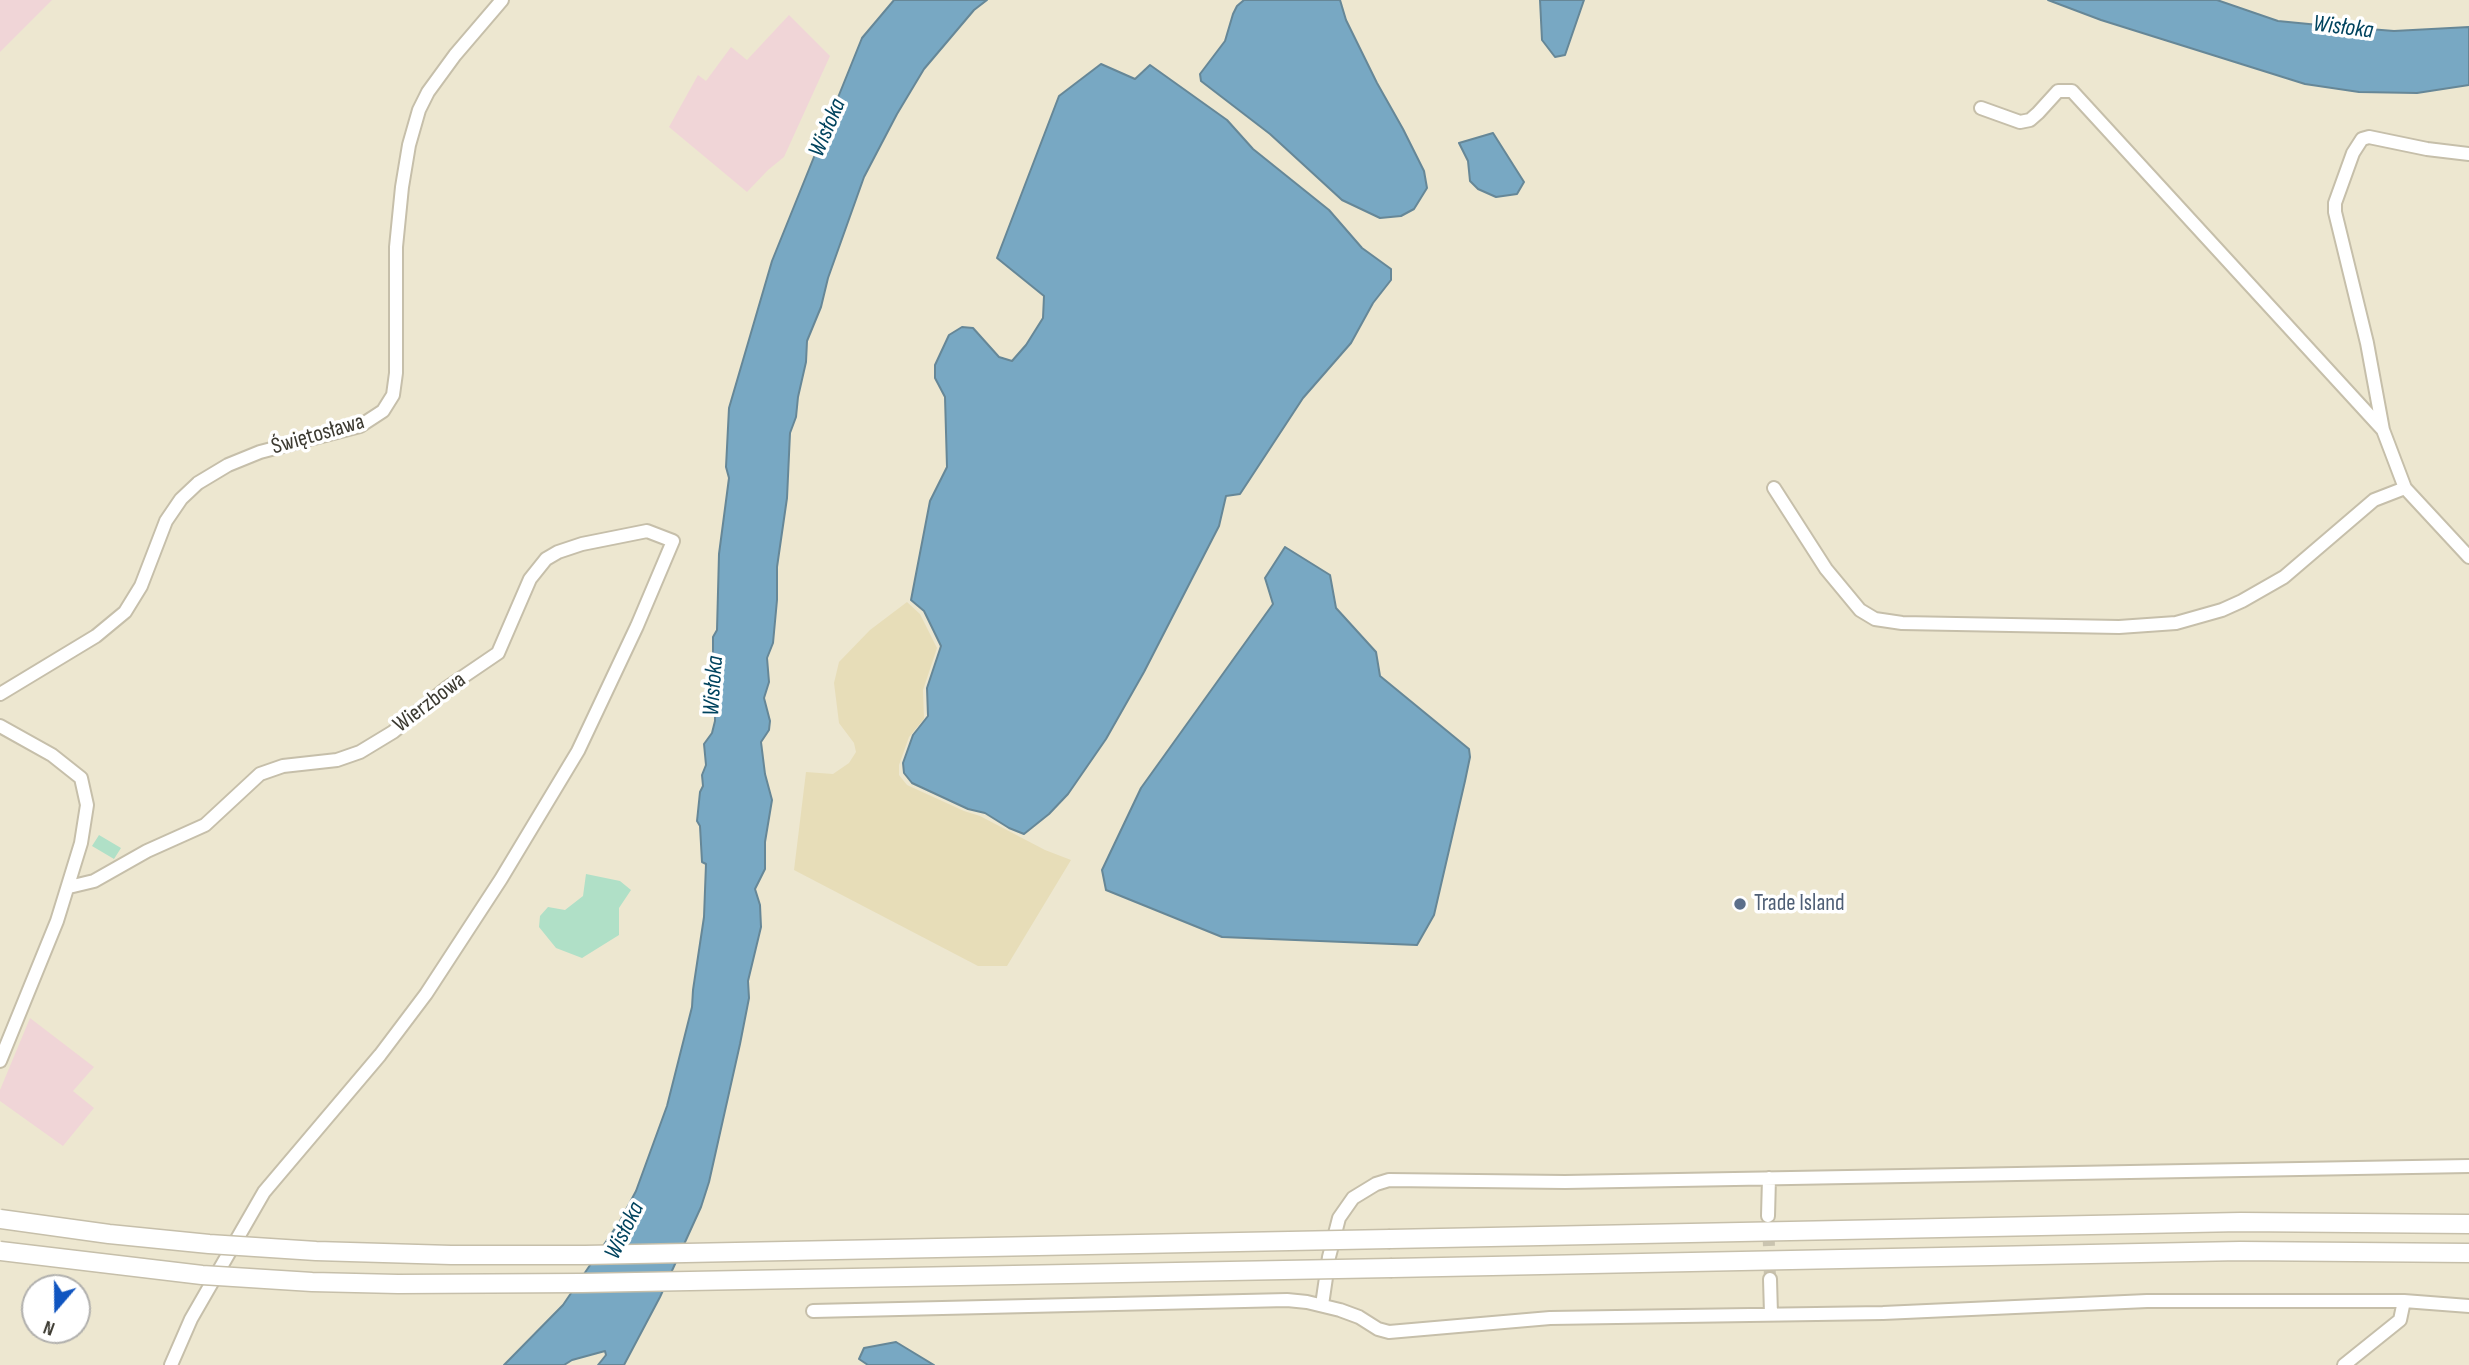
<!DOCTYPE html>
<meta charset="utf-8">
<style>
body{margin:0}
#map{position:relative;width:2469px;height:1365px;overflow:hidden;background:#ede7d0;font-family:"Sofia Sans Condensed",sans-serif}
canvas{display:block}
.north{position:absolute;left:21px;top:1274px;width:70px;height:70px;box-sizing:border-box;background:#fff;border:2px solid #b1b0ad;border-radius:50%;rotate:200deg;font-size:19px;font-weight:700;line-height:28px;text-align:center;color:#3c3a31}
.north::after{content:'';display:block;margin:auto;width:24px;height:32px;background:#1055c0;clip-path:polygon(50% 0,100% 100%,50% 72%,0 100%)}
</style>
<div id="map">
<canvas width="2469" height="1365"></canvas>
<div class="north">N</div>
</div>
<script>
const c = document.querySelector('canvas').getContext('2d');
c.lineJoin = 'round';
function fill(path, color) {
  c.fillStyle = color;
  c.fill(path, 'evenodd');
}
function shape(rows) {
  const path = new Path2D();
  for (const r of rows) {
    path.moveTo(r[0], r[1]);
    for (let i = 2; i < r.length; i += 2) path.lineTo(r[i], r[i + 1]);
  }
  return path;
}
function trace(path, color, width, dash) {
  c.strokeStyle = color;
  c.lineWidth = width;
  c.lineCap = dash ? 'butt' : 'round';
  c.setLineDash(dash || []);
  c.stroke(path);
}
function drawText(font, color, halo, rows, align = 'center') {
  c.font = font + ' "Sofia Sans Condensed",sans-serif';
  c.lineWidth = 7;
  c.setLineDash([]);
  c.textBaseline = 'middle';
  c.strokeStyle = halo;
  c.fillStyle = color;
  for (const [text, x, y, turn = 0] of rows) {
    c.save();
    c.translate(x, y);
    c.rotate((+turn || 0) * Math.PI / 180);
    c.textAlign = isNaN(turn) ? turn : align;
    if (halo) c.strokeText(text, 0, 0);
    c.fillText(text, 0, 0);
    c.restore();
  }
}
fill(shape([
 [0,0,52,0,0,52],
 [789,15,830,56,784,157,768,170,747,192,669,127,698,75,706,81,731,47,747,60],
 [30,1018,94,1067,73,1091,94,1108,63,1146,0,1101,0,1090]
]), '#f0d5d7');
fill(shape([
 [99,835,121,848,114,859,92,846],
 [586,874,620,881,631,890,619,908,619,935,582,958,556,948,539,927,540,916,548,907,565,910,583,896]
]), '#b0e0c7');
fill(shape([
 [907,602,920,614,937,648,923,690,924,719,909,737,899,765,899,775,907,785,964,811,980,816,1045,850,1071,860,1007,966,978,966,794,870,806,772,833,774,849,763,856,752,854,743,839,723,834,683,839,662,870,630]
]), '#e7ddb8');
const water = shape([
 [894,0,987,0,974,10,924,69,897,114,864,177,828,278,821,307,807,341,806,362,798,397,796,417,790,433,787,498,777,567,777,600,773,643,767,658,769,682,764,698,770,721,769,730,761,742,765,774,772,800,765,842,765,869,755,889,760,905,761,927,748,981,749,998,740,1044,709,1182,701,1207,660,1297,624,1365,598,1365,606,1355,605,1351,572,1360,564,1365,504,1365,563,1305,620,1221,636,1191,667,1106,692,1007,693,990,704,917,706,864,702,862,700,826,697,821,700,792,703,786,702,775,706,765,704,744,712,733,715,721,715,689,710,666,713,659,713,637,717,630,719,554,729,478,726,467,729,408,772,261,862,38,894,0],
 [1244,0,1340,0,1346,20,1377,83,1403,129,1424,171,1427,188,1414,209,1401,216,1380,218,1342,200,1270,134,1201,81,1200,74,1225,41,1233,14,1237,6,1244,0],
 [1540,0,1584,0,1565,55,1555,57,1542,40,1540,0],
 [2048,0,2217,0,2278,21,2319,25,2394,31,2469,27,2469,85,2417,93,2359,92,2305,84,2101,20,2048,0],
 [1101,64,1135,79,1150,65,1227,120,1253,149,1329,210,1362,248,1391,269,1391,280,1373,303,1351,343,1303,398,1240,494,1226,496,1219,526,1144,672,1106,739,1068,794,1049,814,1024,834,1009,828,985,813,968,809,912,783,904,773,903,763,913,735,928,716,927,688,941,646,924,611,911,600,930,501,947,467,945,397,935,378,935,365,949,335,962,327,973,328,999,357,1012,361,1026,345,1043,318,1044,296,997,258,1059,96,1101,64],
 [1493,133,1524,182,1517,194,1496,197,1478,189,1470,181,1468,161,1459,143,1493,133],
 [1285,547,1330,575,1336,608,1376,652,1380,676,1469,749,1470,757,1465,781,1434,915,1417,945,1222,937,1106,890,1102,870,1141,788,1273,604,1265,578,1285,547],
 [896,1342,934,1365,868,1365,859,1359,864,1348,896,1342]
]);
fill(water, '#78a8c3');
trace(water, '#668797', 2);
trace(shape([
 [1768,1216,1770,1279]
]), '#cac4b0', 12, [12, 6]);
const minor = shape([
 [1981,108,2020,122,2030,120,2038,113,2058,91,2072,91,2383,430],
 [2469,154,2427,149,2369,137,2362,139,2353,153,2335,203,2335,212,2367,343,2383,430,2405,488,2469,557],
 [1774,488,1826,569,1860,610,1875,619,1902,623,2119,627,2176,623,2222,610,2242,601,2284,577,2374,500,2405,488],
 [0,694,96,636,125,612,141,586,166,521,181,499,198,483,228,465,260,452,360,426,383,411,393,395,396,373,396,247,402,187,409,145,419,110,428,92,455,55,502,0],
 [0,726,52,755,81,778,87,805,81,843,57,921,0,1061],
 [69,887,94,881,147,851,205,825,260,774,283,766,337,760,360,752,393,732,448,687,498,653,530,579,546,559,558,552,582,544,647,531,673,541,637,626,578,751,501,879,426,994,380,1055,264,1192,191,1319,171,1365],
 [1768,1216,1769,1178],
 [1770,1279,1771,1314],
 [1322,1305,1329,1257,1339,1218,1353,1198,1376,1184,1389,1180,1565,1182,2469,1166],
 [813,1311,1287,1300,1307,1302,1340,1310,1359,1317,1378,1329,1389,1332,1550,1318,1883,1313,2147,1301,2404,1301,2469,1306],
 [2344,1365,2400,1320,2404,1301]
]);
const highway = shape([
 [1390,1239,2241,1222,2469,1224],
 [1392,1268,2240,1251,2469,1253]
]);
trace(minor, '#c6bfaa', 16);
trace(highway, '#c6bfaa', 21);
trace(minor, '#fff', 12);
trace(highway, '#fff', 18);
const highwayBridge = shape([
 [0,1219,109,1234,209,1244,316,1251,451,1255,585,1255,1390,1239],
 [0,1251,202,1275,312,1282,398,1284,582,1283,1392,1268]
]);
trace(highwayBridge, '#c6bfaa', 21, []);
trace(highwayBridge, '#fff', 18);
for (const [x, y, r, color] of [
 [1740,904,7,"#5c6f8a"]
]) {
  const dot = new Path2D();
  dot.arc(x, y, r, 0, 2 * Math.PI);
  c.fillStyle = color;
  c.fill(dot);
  trace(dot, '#fff', 2.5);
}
drawText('23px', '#3c3a31', '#fff', [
 ["Świętosława",318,435,-16],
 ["Wierzbowa",430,703,-37]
]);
drawText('23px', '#4e5e75', '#fff', [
 ["Trade Island",1754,904]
], 'left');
drawText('italic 24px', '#00435e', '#fff', [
 ["Wisłoka",2343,28,7],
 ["Wisłoka",828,128,-67],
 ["Wisłoka",714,686,-86],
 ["Wisłoka",625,1231,-64]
]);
</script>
